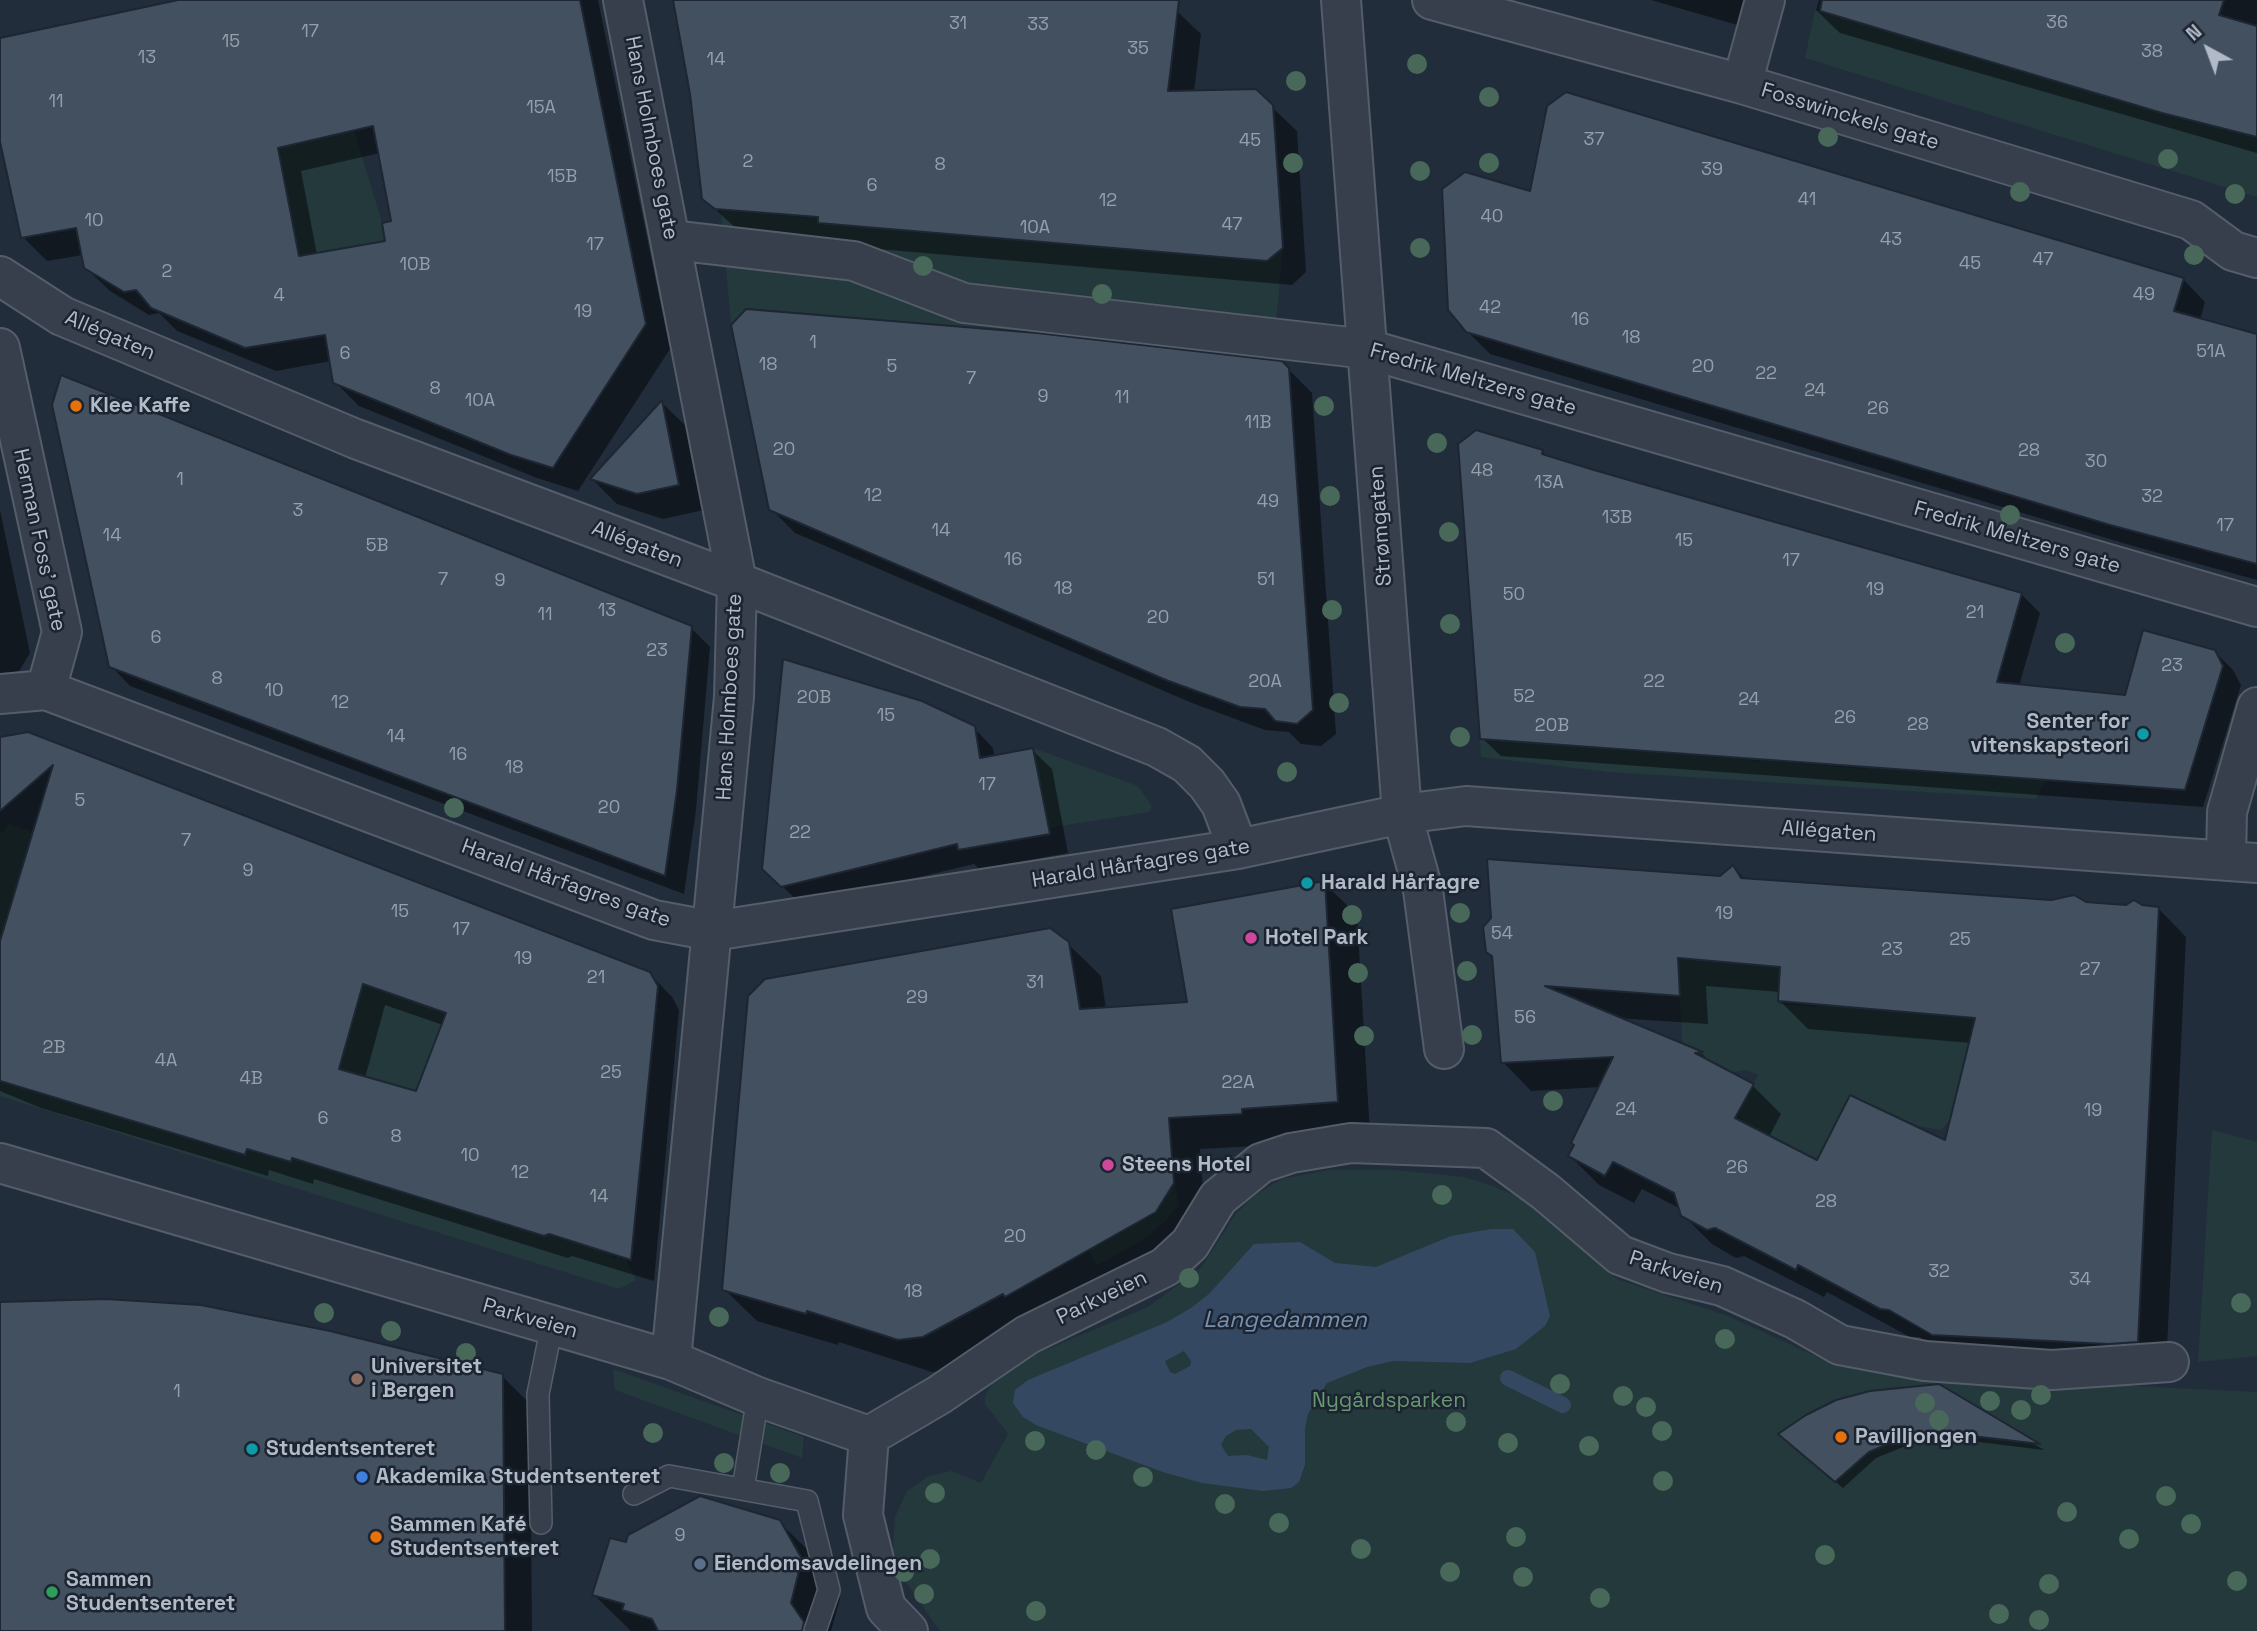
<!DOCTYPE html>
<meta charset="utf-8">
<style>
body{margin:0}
#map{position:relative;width:2257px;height:1631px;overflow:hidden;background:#222d3b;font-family:"Space Grotesk",sans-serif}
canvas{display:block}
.north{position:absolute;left:2173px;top:14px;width:70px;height:70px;-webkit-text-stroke:5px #1b2430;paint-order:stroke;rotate:319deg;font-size:19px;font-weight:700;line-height:28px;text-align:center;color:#b1bac7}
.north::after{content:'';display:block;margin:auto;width:24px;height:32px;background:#b1bac7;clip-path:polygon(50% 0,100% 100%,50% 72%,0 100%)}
</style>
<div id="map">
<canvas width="2257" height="1631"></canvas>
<div class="north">N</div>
</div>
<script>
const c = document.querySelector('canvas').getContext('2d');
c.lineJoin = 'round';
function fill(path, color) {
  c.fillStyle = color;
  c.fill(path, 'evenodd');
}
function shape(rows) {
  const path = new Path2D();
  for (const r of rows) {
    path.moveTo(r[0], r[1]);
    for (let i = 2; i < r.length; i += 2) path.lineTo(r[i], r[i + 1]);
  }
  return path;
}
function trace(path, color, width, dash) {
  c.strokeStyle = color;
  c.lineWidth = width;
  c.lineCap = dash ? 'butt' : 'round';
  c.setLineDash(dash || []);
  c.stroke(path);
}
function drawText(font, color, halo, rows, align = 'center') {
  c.font = font + ' "Space Grotesk",sans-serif';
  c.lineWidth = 5;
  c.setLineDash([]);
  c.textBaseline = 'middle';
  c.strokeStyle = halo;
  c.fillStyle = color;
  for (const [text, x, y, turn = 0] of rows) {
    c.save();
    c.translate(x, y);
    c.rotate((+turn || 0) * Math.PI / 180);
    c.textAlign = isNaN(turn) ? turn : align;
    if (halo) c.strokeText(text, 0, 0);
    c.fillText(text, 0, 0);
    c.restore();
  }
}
fill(shape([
 [1815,10,2257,137,2257,197,1805,58],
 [354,130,382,223,387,258,294,257,282,167,270,141],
 [721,210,1267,261,1283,248,1273,354,747,308,731,325],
 [1480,739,1867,769,1874,766,2046,780,2036,799,1609,772,1481,757],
 [1033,748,1138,786,1152,806,1149,812,1048,828],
 [8,823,57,840,0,969,0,832,4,831],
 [1675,943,1780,961,1778,1004,1816,1007,1817,994,1989,976,1950,1120,1941,1130,1912,1125,1850,1095,1815,1164,1795,1148,1744,1122,1738,1114,1758,1075,1746,1070,1731,1072,1684,1061],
 [360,983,455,990,443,1020,426,1094,334,1068],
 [0,1071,17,1087,54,1098,58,1089,245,1154,248,1147,290,1162,292,1156,525,1231,542,1232,610,1253,613,1259,623,1253,636,1280,619,1289,0,1096],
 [2212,1130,2257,1142,2257,1356,2198,1362],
 [1329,1170,1394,1170,1464,1177,1490,1185,1522,1198,1545,1214,1617,1279,1728,1316,1829,1362,1910,1375,2257,1392,2257,1631,940,1631,903,1578,893,1549,895,1517,907,1491,929,1476,951,1471,981,1483,1008,1434,985,1404,985,1395,993,1383,1026,1358,1148,1307,1201,1268,1235,1215,1255,1195,1282,1179],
 [1174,1183,1179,1204,1166,1221,1144,1239,1096,1266,1089,1249,1156,1213],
 [613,1369,804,1437,802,1458,615,1390]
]), '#24393c');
fill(shape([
 [1491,1229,1513,1229,1535,1252,1550,1316,1545,1326,1516,1349,1470,1363,1393,1361,1367,1367,1327,1383,1308,1414,1305,1429,1305,1465,1299,1482,1291,1488,1263,1491,1202,1483,1163,1472,1038,1426,1023,1417,1013,1403,1015,1390,1028,1380,1167,1322,1191,1308,1209,1294,1254,1244,1300,1242,1335,1263,1376,1267,1451,1236],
 [1184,1351,1191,1361,1190,1366,1175,1374,1170,1372,1165,1361],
 [1251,1429,1269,1447,1267,1460,1247,1455,1228,1456,1221,1445,1226,1436,1236,1430]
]), '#354862');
fill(shape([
 [195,0,598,0,670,349,578,491,537,478,359,406,335,382,331,361,276,371,177,331,159,313,149,315,110,291,85,267,83,255,47,261,23,237,0,134,0,40],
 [380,153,393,222,387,243,317,255,301,171],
 [674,0,1165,0,1201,34,1194,92,1255,91,1297,131,1306,272,1292,285,844,246,837,239,741,233,703,198,692,94],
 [1651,0,1767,0,1758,31],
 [1819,0,2257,0,2257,153,1840,33,1816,10],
 [1532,194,2183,279,2205,302,2200,320,2257,336,2257,580,2133,546,1490,354,1467,331],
 [1288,369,1312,393,1336,734,1321,746,1301,744,1289,732,1265,730,1192,703,795,533,771,509],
 [662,403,687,427,704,510,663,519,617,504,592,479],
 [1542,451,1549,458,1594,472,2022,595,2040,613,2019,686,2126,696,2214,651,2233,670,2241,685,2203,807,1501,756,1482,738],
 [0,510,30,653,19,671,0,675],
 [691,628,710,647,696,810,684,894,130,686,111,666],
 [974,728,993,748,995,757,1032,750,1052,769,1068,853,979,869,974,864,802,905,764,869],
 [0,740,649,973,672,997,679,1010,654,1281,572,1256,568,1258,314,1179,313,1184,269,1170,268,1176,41,1108,0,1091],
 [385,1005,443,1025,417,1093,365,1078],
 [1733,867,1746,880,2158,908,2186,937,2166,1370,1962,1363,1919,1337,1910,1337,1827,1292,1824,1297,1744,1256,1736,1258,1712,1244,1683,1215,1681,1209,1642,1189,1634,1203,1599,1185,1570,1156,1600,1087,1531,1091,1503,1062,1494,957,1721,878],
 [1706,986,1780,992,1780,1001,1808,1029,1971,1043,1946,1143,1818,1162,1769,1137,1781,1114,1753,1086,1713,1064,1702,1054,1616,1018,1708,1024],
 [1324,883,1357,915,1370,1134,1274,1145,1200,1149,1205,1216,1188,1244,956,1369,932,1372,839,1342,838,1345,757,1321,724,1289,1068,944,1101,976,1106,1009,1189,1003],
 [0,1307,502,1376,530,1404,532,1631,0,1631],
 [1935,1385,2044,1450,1946,1438,1918,1441,1876,1458,1843,1488,1787,1441],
 [779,1522,818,1560,840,1599,831,1631,631,1631,594,1595,627,1545]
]), '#0007');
trace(shape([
 [1508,1378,1563,1405]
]), '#354862', 16);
const building = shape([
 [178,0,580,0,646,324,553,468,511,455,333,383,325,335,245,348,151,308,136,290,124,292,84,268,76,228,21,238,0,142,0,38,178,0],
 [373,126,391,221,382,223,385,241,299,256,278,148,373,126],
 [673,0,1179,0,1168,91,1256,89,1273,105,1283,248,1267,261,818,223,818,217,715,209,702,199,690,94,673,0],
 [1822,0,2224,0,2219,15,2257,26,2257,137,2162,113,1820,11,1822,0],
 [1566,92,2184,278,2174,311,2257,334,2257,564,2110,525,1466,332,1448,310,1442,189,1465,172,1530,191,1547,106,1566,92],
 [746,309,1037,333,1282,361,1289,368,1313,710,1297,724,1275,721,1265,709,1240,707,1166,680,769,510,731,325,746,309],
 [61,375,692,626,677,790,665,876,109,667,52,405,61,375],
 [662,400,679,485,637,494,590,479,662,400],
 [1476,430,1543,450,1542,454,1594,470,2022,593,1997,682,2125,695,2143,630,2215,650,2223,666,2185,790,1480,739,1458,444,1476,430],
 [783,659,922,701,975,726,980,758,1033,748,1050,834,958,850,957,844,781,887,762,869,783,659],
 [28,732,650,972,658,986,631,1260,549,1234,544,1236,292,1158,291,1162,247,1149,245,1155,0,1081,0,941,53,765,0,811,0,737,28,732],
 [363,984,446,1013,416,1091,339,1069,363,984],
 [1487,859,1720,876,1733,865,1741,878,2051,900,2074,895,2086,902,2126,905,2134,900,2142,905,2159,907,2138,1342,2108,1344,1932,1335,1889,1310,1880,1309,1798,1265,1796,1270,1715,1228,1707,1230,1681,1216,1674,1193,1613,1162,1605,1176,1568,1156,1574,1145,1571,1143,1613,1057,1501,1063,1492,956,1486,952,1483,927,1491,918,1487,859],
 [1678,958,1780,967,1778,1001,1975,1018,1945,1140,1850,1095,1817,1160,1735,1118,1754,1084,1695,1053,1703,1052,1545,986,1680,996,1678,958],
 [1325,881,1338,1102,1242,1109,1242,1114,1169,1118,1174,1183,1156,1212,1005,1297,1003,1294,923,1337,898,1340,807,1311,806,1314,722,1290,748,996,765,979,1050,928,1069,942,1080,1009,1187,1002,1171,909,1325,881],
 [106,1299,201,1305,330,1331,503,1374,505,1631,0,1631,0,1302,106,1299],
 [1939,1384,2040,1444,1938,1432,1910,1435,1869,1452,1835,1482,1778,1434,1806,1415,1836,1400,1870,1391,1939,1384],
 [700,1496,780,1520,802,1559,791,1603,804,1622,802,1631,658,1631,652,1619,622,1610,624,1604,592,1595,610,1538,626,1542,628,1535,700,1496]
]);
fill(building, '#435060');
trace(building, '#1d2632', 2);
const lane = shape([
 [743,1489,758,1397],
 [634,1494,669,1476,807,1501,829,1590,815,1631],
 [541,1523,538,1394,552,1325]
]);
const street = shape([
 [623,0,737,582,734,697,671,1360],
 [1341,0,1402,814,1423,890,1444,1049],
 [1432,0,1742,84,2191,220,2233,251,2257,258],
 [1742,84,1765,0],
 [672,240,854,261,964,303,1367,349,2257,607],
 [0,276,62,316,356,439,737,582,1157,747,1187,764,1207,784,1221,804,1238,849],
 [0,348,62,632,46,690],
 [0,694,46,690,654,920,713,931,1238,849,1402,814,1466,806,2257,863],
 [2226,860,2227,812,2257,707],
 [0,1163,671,1360,758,1397,869,1436,939,1395,1027,1335,1165,1267,1190,1244,1218,1198,1261,1163,1291,1153,1351,1143,1486,1148,1546,1192,1620,1255,1668,1273,1722,1286,1795,1319,1840,1345,1925,1361,2052,1370,2169,1362],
 [869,1436,863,1515,886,1608,908,1631]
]);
trace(lane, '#545d69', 24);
trace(street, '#545d69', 42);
trace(lane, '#363f4b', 21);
trace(street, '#363f4b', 38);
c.fillStyle = '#486859';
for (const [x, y] of [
 [1417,64],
 [1296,81],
 [1489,97],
 [1828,137],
 [2168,159],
 [1293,163],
 [1489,163],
 [1420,171],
 [2020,192],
 [2235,194],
 [1420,248],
 [2194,255],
 [923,266],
 [1102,294],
 [1324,406],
 [1437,443],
 [1330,496],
 [2010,515],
 [1449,532],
 [1332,610],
 [1450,624],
 [2065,643],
 [1339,703],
 [1460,737],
 [1287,772],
 [454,808],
 [1460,913],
 [1352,915],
 [1467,971],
 [1358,973],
 [1472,1035],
 [1364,1036],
 [1553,1101],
 [1442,1195],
 [1189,1278],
 [2241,1303],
 [324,1313],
 [719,1317],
 [391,1331],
 [1725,1339],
 [466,1353],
 [1560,1384],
 [2041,1395],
 [1623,1396],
 [1990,1401],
 [1925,1403],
 [1646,1407],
 [2021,1410],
 [1939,1420],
 [1456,1422],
 [1662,1431],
 [653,1433],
 [1035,1441],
 [1508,1443],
 [1589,1446],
 [1096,1450],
 [724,1463],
 [780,1473],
 [1143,1477],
 [1663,1481],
 [935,1493],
 [2166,1496],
 [1225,1504],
 [2067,1512],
 [1279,1523],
 [2191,1524],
 [1516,1537],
 [2129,1539],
 [1361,1549],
 [1825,1555],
 [930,1559],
 [904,1572],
 [1450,1572],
 [1523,1577],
 [2237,1581],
 [2049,1584],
 [924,1594],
 [1600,1598],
 [1036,1611],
 [1999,1614],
 [2039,1620]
]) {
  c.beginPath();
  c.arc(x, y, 10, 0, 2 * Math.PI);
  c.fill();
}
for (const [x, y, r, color] of [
 [76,406,7,"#e8710a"],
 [2143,734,7,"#0f9aa8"],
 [1307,883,7,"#0f9aa8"],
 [1251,938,7,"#d1479c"],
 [1108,1165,7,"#d1479c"],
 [357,1379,7,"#8d6e63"],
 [1841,1437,7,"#e8710a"],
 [252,1449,7,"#0f9aa8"],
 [362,1477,7,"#3f7fe0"],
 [376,1537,7,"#e8710a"],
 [700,1564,7,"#5c6f8a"],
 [52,1592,7,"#2e9e5b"]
]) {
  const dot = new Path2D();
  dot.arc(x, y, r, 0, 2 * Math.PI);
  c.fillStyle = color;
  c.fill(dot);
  trace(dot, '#1b2430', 2.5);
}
drawText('18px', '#96a0ad', null, [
 ["36",2057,23],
 ["31",958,24],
 ["33",1038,25],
 ["17",310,32],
 ["15",231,42],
 ["35",1138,49],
 ["38",2152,52],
 ["13",147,58],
 ["14",716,60],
 ["11",56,102],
 ["15A",541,108],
 ["37",1594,140],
 ["45",1250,141],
 ["2",748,162],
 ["8",940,165],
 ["39",1712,170],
 ["15B",562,177],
 ["6",872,186],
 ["41",1807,200],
 ["12",1108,201],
 ["40",1492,217],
 ["10",94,221],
 ["47",1232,225],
 ["10A",1035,228],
 ["43",1891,240],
 ["17",595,245],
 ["47",2043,260],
 ["45",1970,264],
 ["10B",415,265],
 ["2",167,272],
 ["49",2144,295],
 ["4",279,296],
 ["42",1490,308],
 ["19",583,312],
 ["16",1580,320],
 ["18",1631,338],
 ["1",813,343],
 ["51A",2211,352],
 ["6",345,354],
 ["18",768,365],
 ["5",892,367],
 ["20",1703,367],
 ["22",1766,374],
 ["7",971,379],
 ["8",435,389],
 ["24",1815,391],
 ["9",1043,397],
 ["11",1122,398],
 ["10A",480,401],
 ["26",1878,409],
 ["11B",1258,423],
 ["20",784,450],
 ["28",2029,451],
 ["30",2096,462],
 ["48",1482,471],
 ["1",180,480],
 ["13A",1549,483],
 ["12",873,496],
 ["32",2152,497],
 ["49",1268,502],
 ["3",298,511],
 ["13B",1617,518],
 ["17",2225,526],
 ["14",941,531],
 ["14",112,536],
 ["15",1684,541],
 ["5B",377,546],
 ["16",1013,560],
 ["17",1791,561],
 ["7",443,580],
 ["51",1266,580],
 ["9",500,581],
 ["18",1063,589],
 ["19",1875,590],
 ["50",1514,595],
 ["13",607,611],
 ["21",1975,613],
 ["11",545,615],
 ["20",1158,618],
 ["6",156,638],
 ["23",657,651],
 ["23",2172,666],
 ["8",217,679],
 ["20A",1265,682],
 ["22",1654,682],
 ["10",274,691],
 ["52",1524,697],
 ["20B",814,698],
 ["24",1749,700],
 ["12",340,703],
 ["15",886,716],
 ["26",1845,718],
 ["28",1918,725],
 ["20B",1552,726],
 ["14",396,737],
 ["16",458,755],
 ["18",514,768],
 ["17",987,785],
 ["5",80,801],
 ["20",609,808],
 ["22",800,833],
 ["7",186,841],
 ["9",248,871],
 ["15",400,912],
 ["19",1724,914],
 ["17",461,930],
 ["54",1502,934],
 ["25",1960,940],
 ["23",1892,950],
 ["19",523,959],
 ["27",2090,970],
 ["21",596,978],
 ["31",1035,983],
 ["29",917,998],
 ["56",1525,1018],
 ["2B",54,1048],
 ["4A",166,1061],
 ["25",611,1073],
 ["4B",251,1079],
 ["22A",1238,1083],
 ["24",1626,1110],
 ["19",2093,1111],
 ["6",323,1119],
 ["8",396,1137],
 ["10",470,1156],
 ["26",1737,1168],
 ["12",520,1173],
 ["14",599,1197],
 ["28",1826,1202],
 ["20",1015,1237],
 ["32",1939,1272],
 ["34",2080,1280],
 ["18",913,1292],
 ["1",177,1392],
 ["9",680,1536]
]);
drawText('21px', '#b1bac7', '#1b2430', [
 ["Fosswinckels gate",1850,117,17],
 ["Hans Holmboes gate",651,138,79],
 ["Allégaten",110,336,23],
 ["Fredrik Meltzers gate",1473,380,16],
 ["Strømgaten",1381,526,-94],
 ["Fredrik Meltzers gate",2017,538,16],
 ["Herman Foss' gate",39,540,78],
 ["Allégaten",637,545,21],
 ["Hans Holmboes gate",730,697,-87],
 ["Allégaten",1829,832,4],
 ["Harald Hårfagres gate",1141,864,-9],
 ["Harald Hårfagres gate",566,884,20],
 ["Parkveien",1676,1273,18],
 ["Parkveien",1102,1298,-26],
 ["Parkveien",530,1319,16]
]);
drawText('bold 21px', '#b1bac7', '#1b2430', [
 ["Klee Kaffe",90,406],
 ["Senter for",2129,722,"right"],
 ["vitenskapsteori",2129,746,"right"],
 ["Harald Hårfagre",1321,883],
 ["Hotel Park",1265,938],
 ["Steens Hotel",1122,1165],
 ["Universitet",371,1367],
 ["i Bergen",371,1391],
 ["Pavilljongen",1855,1437],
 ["Studentsenteret",266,1449],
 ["Akademika Studentsenteret",376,1477],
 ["Sammen Kafé",390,1525],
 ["Studentsenteret",390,1549],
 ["Eiendomsavdelingen",714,1564],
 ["Sammen",66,1580],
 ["Studentsenteret",66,1604]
], 'left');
drawText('21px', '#689872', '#1b2430', [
 ["Nygårdsparken",1389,1401]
]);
drawText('italic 23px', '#7990af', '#1b2430', [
 ["Langedammen",1285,1321]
]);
</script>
